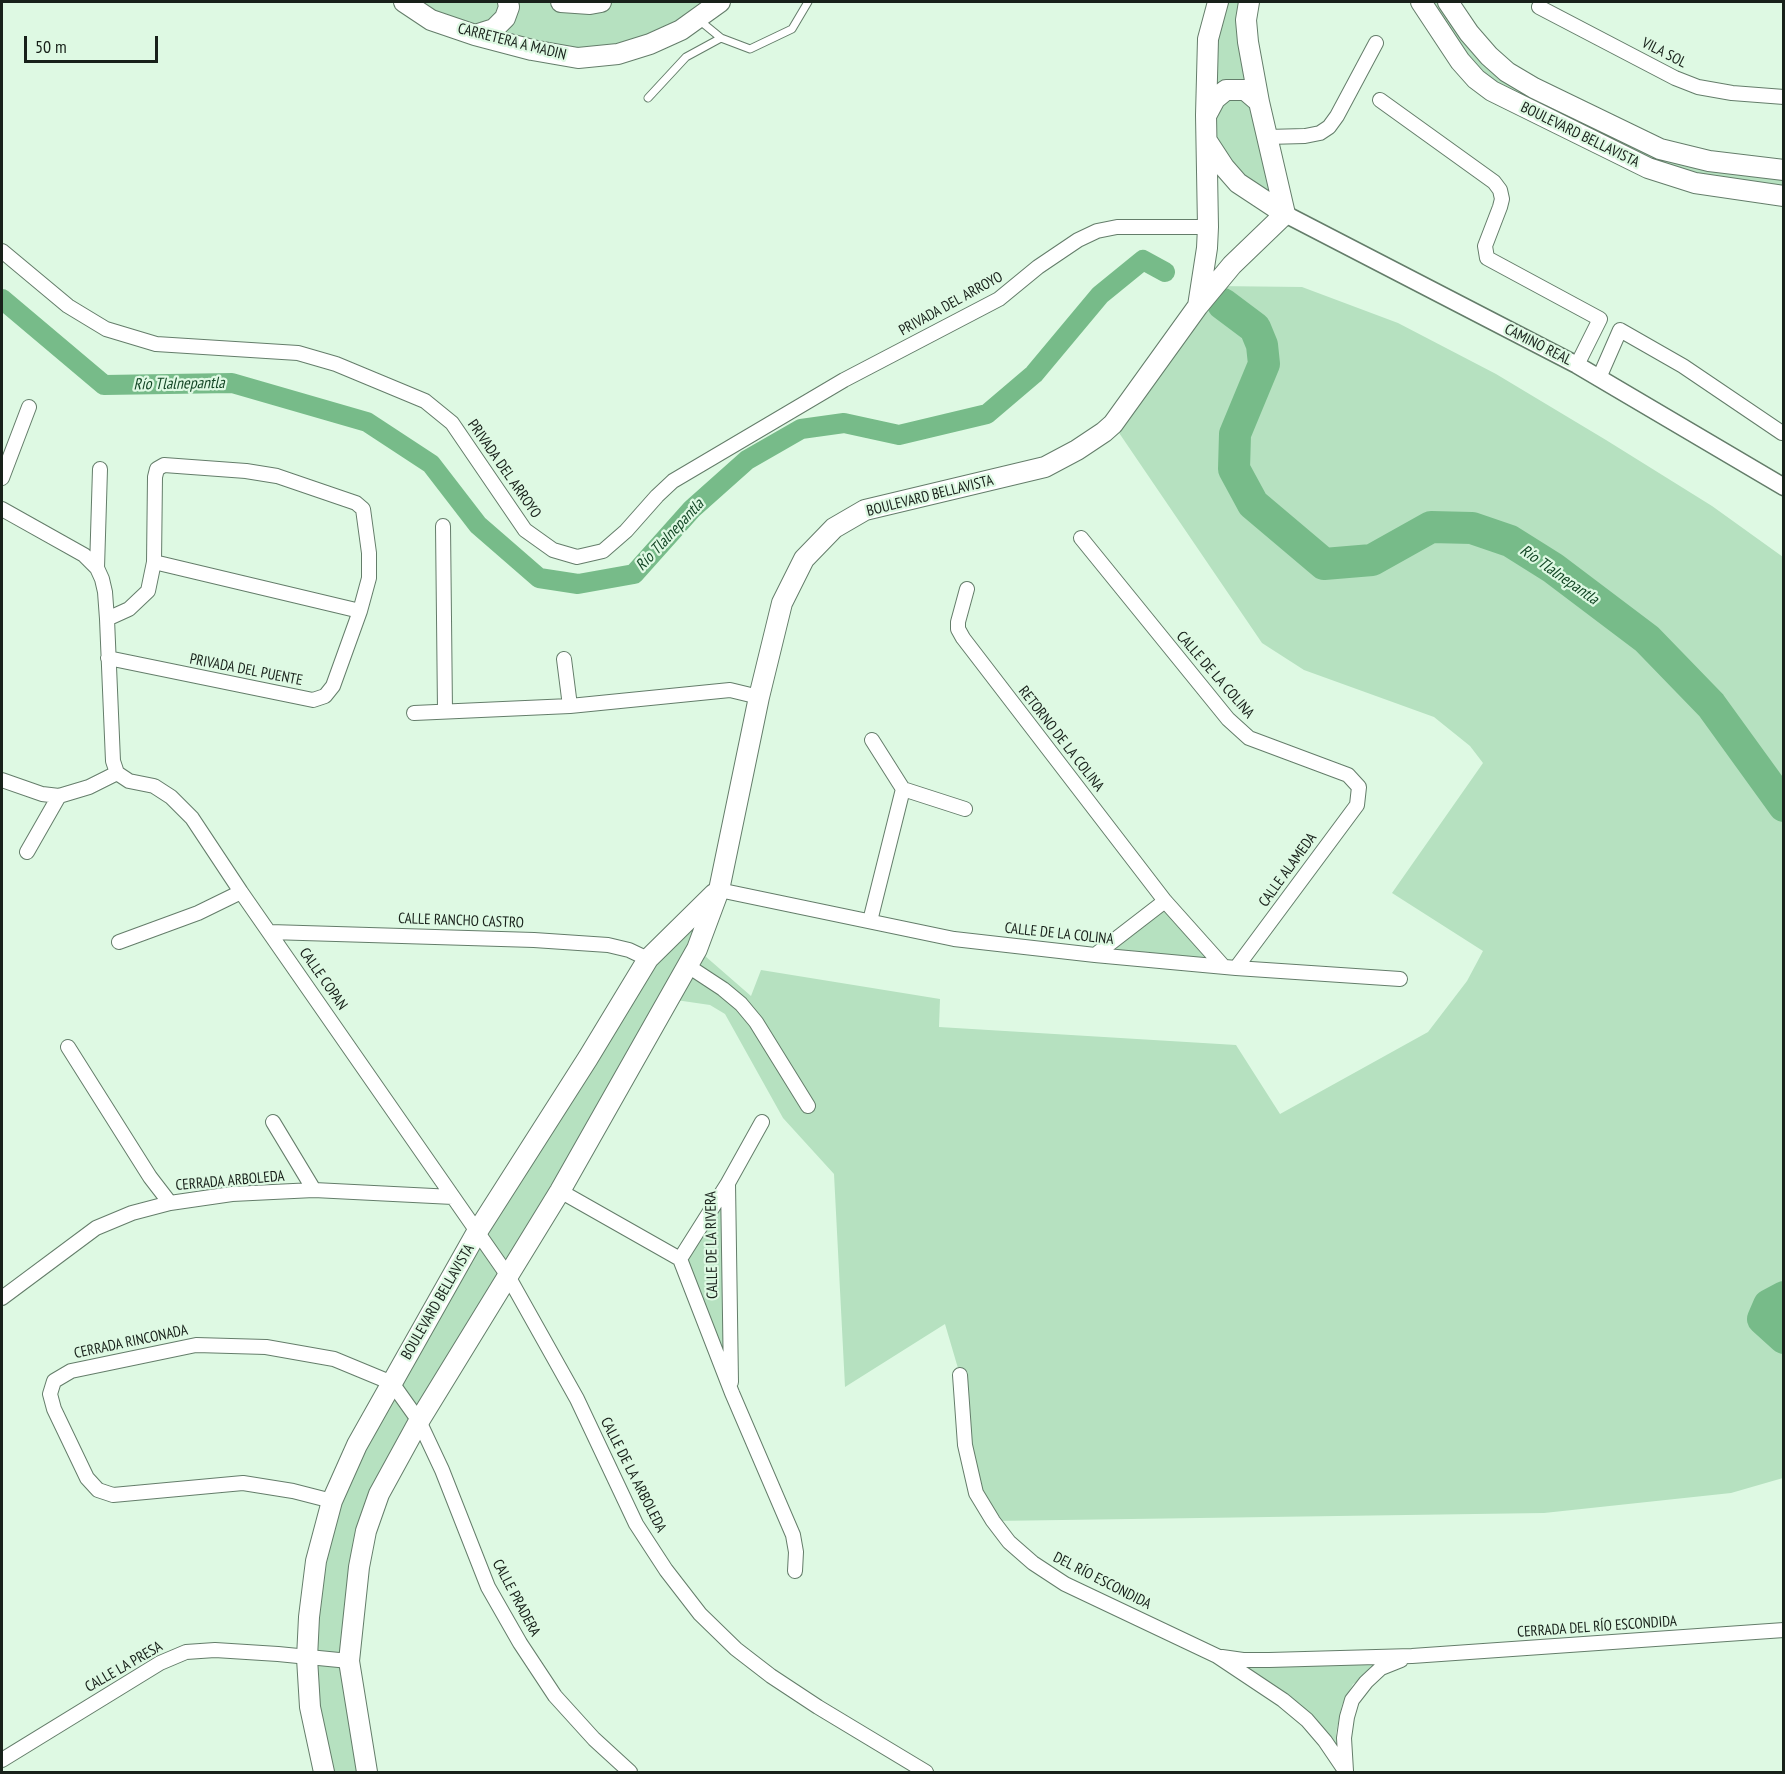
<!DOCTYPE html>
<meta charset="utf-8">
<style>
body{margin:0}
#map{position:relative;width:1785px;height:1774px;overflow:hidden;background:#def9e3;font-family:"PT Sans Narrow",sans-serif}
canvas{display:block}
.frame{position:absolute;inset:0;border:3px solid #18211a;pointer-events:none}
.scale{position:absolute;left:24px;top:36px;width:134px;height:27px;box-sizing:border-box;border:3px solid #18211a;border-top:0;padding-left:8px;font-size:18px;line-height:21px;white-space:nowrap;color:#18211a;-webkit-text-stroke:4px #def9e3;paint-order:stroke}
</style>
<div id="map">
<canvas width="1785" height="1774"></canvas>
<div class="frame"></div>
<div class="scale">50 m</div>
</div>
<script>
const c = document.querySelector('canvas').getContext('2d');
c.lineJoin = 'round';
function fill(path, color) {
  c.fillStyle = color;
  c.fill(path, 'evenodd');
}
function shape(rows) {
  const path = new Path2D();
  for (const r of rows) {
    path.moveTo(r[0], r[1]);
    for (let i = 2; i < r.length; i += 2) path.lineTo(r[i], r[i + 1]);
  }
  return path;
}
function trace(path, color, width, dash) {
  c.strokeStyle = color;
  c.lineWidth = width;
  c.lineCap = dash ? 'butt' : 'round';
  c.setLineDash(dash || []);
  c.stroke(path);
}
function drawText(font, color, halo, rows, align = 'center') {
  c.font = font + ' "PT Sans Narrow",sans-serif';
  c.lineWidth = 4.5;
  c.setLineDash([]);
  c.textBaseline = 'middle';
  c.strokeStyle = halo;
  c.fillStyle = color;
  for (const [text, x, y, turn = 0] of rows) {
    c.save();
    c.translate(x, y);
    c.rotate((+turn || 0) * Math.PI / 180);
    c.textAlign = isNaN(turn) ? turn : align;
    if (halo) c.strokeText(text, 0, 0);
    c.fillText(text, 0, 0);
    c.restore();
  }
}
fill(shape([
 [404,2,720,2,618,54,532,50],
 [1218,2,1249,2,1285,214,1224,167,1206,115],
 [1421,2,1448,2,1478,46,1637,139,1783,170,1783,196,1695,183,1492,91],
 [1215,286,1302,287,1398,323,1496,374,1606,440,1712,506,1783,557,1783,1478,1731,1493,1544,1513,993,1521,976,1493,960,1375,945,1324,845,1387,834,1174,783,1118,725,1014,710,1005,669,999,379,1494,353,1620,367,1772,324,1772,310,1707,316,1561,392,1383,648,959,719,890,697,949,751,996,761,970,940,999,939,1027,1236,1045,1280,1114,1428,1032,1467,981,1483,951,1392,893,1483,763,1470,746,1434,717,1304,670,1262,643,1113,424],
 [1165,901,1224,967,1095,955],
 [728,1183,732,1393,680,1259],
 [1395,1659,1353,1684,1342,1705,1336,1733,1337,1755,1325,1746,1280,1700,1210,1661,1229,1664]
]), '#b6e1c0');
trace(shape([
 [2,299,104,385,232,383,367,422,431,464,478,525,539,578,578,584,634,574,692,509,747,460,801,429,844,423,899,435,987,414,1034,374,1100,295,1143,260,1165,272]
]), '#77bb89', 20);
trace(shape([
 [1223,304,1255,328,1262,345,1264,364,1235,434,1234,469,1253,504,1324,564,1372,560,1431,527,1472,528,1510,541,1553,568,1647,639,1711,705,1784,806],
 [1784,1297,1769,1305,1763,1319,1784,1338]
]), '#77bb89', 32);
const service = shape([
 [699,20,721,38,750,49,792,29,808,2],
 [648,98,686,57,721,38]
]);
const minor = shape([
 [1539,7,1675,78,1698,87,1732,93,1784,97],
 [1380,100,1494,182,1500,190,1502,199,1500,207,1485,246,1487,258,1600,319,1577,365],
 [1267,137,1305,136,1320,133,1329,127,1337,116,1376,43],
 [2,251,68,306,106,329,156,344,298,353,336,364,425,401,452,423,525,530,553,550,577,557,603,551,626,531,657,496,673,481,844,380,999,299,1038,267,1078,240,1097,231,1117,227,1208,227],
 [1599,378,1620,330,1683,366,1782,433],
 [2,478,29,407],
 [2,509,84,555,97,568,102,579,105,592,107,619,113,761,117,773],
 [443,526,445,711],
 [1081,538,1228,719,1249,738,1348,775,1359,787,1357,805,1236,968],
 [154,562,360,611],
 [97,568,100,469],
 [967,589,958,622,958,629,963,638,1165,901,1224,967],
 [107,619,129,609,148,591,154,562,155,477,157,469,164,465,246,471,277,476,356,503,363,509,369,553,369,578,360,611,333,686,325,696,313,700,108,658],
 [564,659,570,706],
 [414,713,570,706,730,690,759,697],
 [872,740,903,789,965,809],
 [117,773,129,781,154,786,171,797,192,818,241,892,508,1276,577,1399,636,1524,666,1570,700,1614,736,1649,771,1676,818,1707,926,1772],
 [2,780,42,794,59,796,89,787,117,773],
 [27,852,59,796],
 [719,890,954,939,1095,955,1236,968,1400,979],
 [870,921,903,789],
 [270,932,534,940,608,945,629,950,648,959],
 [119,942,198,913,241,892],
 [1095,955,1165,901],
 [688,966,723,989,741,1004,756,1022,808,1106],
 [68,1047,150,1177,170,1203],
 [273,1122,314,1190],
 [762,1122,728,1183,680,1259,732,1393,793,1535,796,1552,795,1571],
 [728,1183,731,1382],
 [560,1191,680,1259],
 [2,1298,96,1228,132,1213,170,1203,232,1194,314,1190,453,1197],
 [960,1375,965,1445,976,1493,993,1521,1009,1542,1033,1563,1065,1584,1217,1656,1283,1700,1307,1720,1325,1741,1346,1772],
 [332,1501,293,1491,243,1483,113,1495,98,1490,87,1478,54,1409,50,1394,54,1381,71,1371,196,1345,266,1347,334,1359,392,1383,419,1421,442,1470,488,1587,520,1643,555,1696,594,1739,630,1772],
 [1222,1657,1243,1660,1269,1660,1412,1656,1784,1630],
 [2,1760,160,1663,186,1652,215,1650,278,1654,349,1661],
 [1346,1771,1344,1738,1347,1717,1352,1700,1366,1682,1381,1668,1401,1660]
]);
const tertiary = shape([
 [1285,214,1577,365,1784,487]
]);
const secondary = shape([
 [404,2,431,20,475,35,532,50,578,58,618,54,650,44,681,30,720,2],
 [561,2,590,4,601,2],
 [1249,2,1246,20,1248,42,1259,102,1285,214],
 [1421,2,1460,61,1476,79,1492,91,1648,168,1695,183,1784,196],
 [1448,2,1469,33,1489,56,1507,72,1534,88,1660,149,1709,161,1784,170],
 [475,35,494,29,505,18,509,7,508,2],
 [1207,114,1215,99,1226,90,1245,90,1259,102],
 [1207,141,1224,167,1238,183,1285,214],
 [1198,306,1207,248,1208,227,1206,115,1208,39,1218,2],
 [324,1772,310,1707,307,1658,309,1617,316,1561,332,1501,357,1445,477,1232,588,1058,648,959,714,894],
 [367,1772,349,1661,359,1567,366,1531,379,1494,419,1421,560,1191,697,949,719,890,759,697,782,603,804,559,834,528,865,510,1045,467,1077,450,1104,432,1113,424,1198,306,1232,265,1285,214]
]);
trace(service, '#647d6a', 9);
trace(minor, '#647d6a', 16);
trace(tertiary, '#647d6a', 19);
trace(secondary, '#647d6a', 22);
trace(service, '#fff', 7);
trace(minor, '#fff', 14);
trace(tertiary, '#fff', 16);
trace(secondary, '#fff', 20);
drawText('15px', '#18211a', '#def9e3', [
 ["CARRETERA A MADIN",512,42,14],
 ["VILA SOL",1664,53,27],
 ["BOULEVARD BELLAVISTA",1580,135,26],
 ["PRIVADA DEL ARROYO",951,304,-29],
 ["CAMINO REAL",1538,345,27],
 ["PRIVADA DEL ARROYO",504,469,55],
 ["BOULEVARD BELLAVISTA",930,496,-14],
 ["PRIVADA DEL PUENTE",246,670,11],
 ["CALLE DE LA COLINA",1215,675,49],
 ["RETORNO DE LA COLINA",1061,739,52],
 ["CALLE ALAMEDA",1288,870,-54],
 ["CALLE RANCHO CASTRO",461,921,2],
 ["CALLE DE LA COLINA",1059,934,6],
 ["CALLE COPAN",323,979,55],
 ["CERRADA ARBOLEDA",230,1181,-5],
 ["CALLE DE LA RIVERA",712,1245,-91],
 ["BOULEVARD BELLAVISTA",438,1302,-60],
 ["CERRADA RINCONADA",131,1342,-12],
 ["CALLE DE LA ARBOLEDA",633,1475,63],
 ["DEL RÍO ESCONDIDA",1102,1581,27],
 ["CALLE PRADERA",516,1598,62],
 ["CERRADA DEL RÍO ESCONDIDA",1597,1627,-4],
 ["CALLE LA PRESA",124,1667,-30]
]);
drawText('italic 16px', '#134625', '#def9e3', [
 ["Río Tlalnepantla",179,384,-1],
 ["Río Tlalnepantla",670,535,-47],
 ["Río Tlalnepantla",1559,575,35]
]);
</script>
